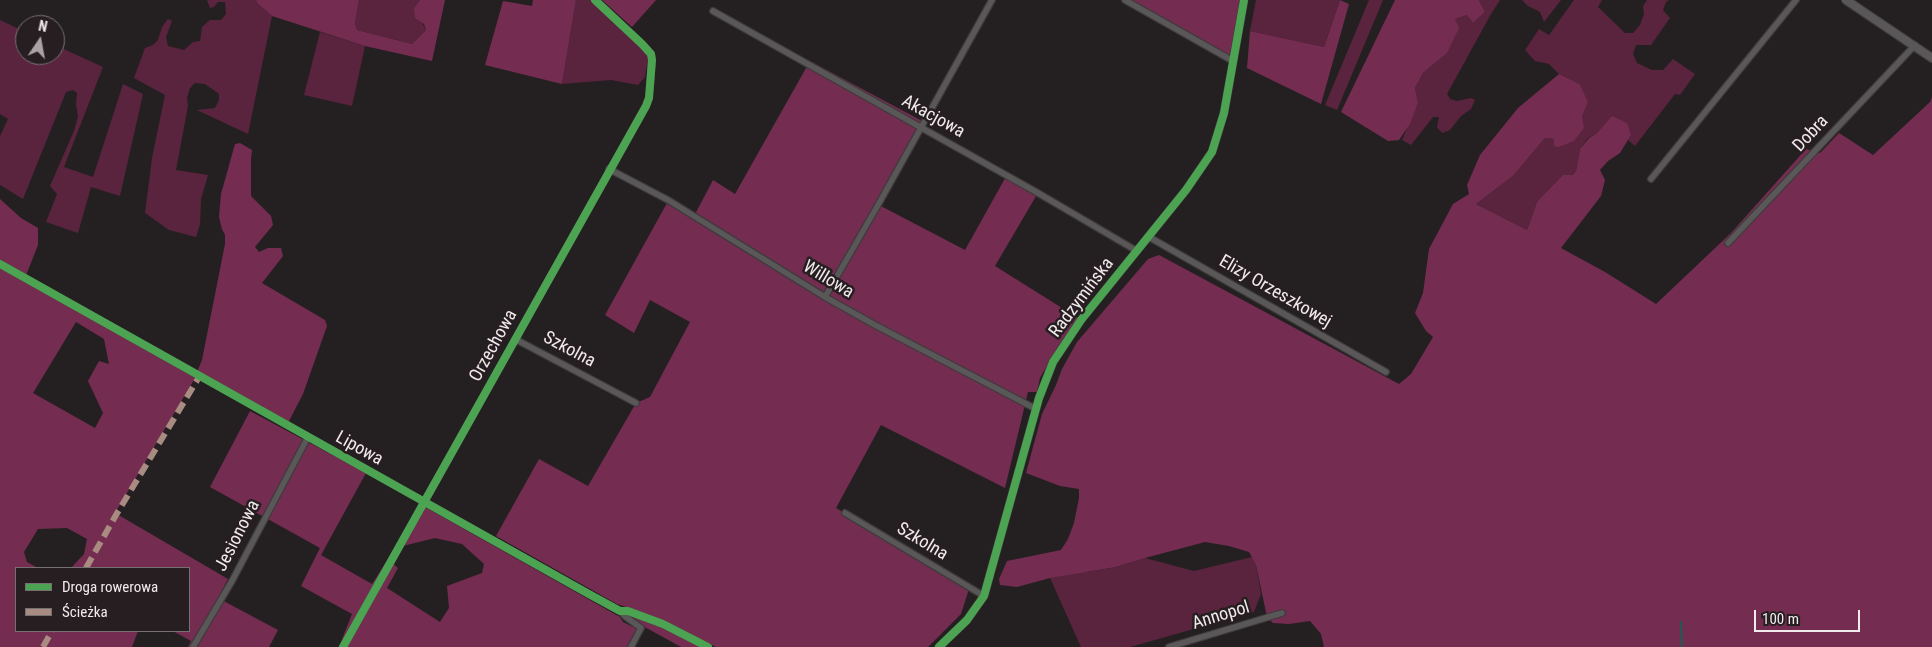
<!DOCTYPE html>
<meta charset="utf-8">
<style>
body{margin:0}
#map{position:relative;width:1932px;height:647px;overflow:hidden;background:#242022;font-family:"Roboto Condensed",sans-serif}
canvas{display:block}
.legend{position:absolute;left:15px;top:567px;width:175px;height:65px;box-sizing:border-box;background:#261e21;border:1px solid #777072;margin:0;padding:6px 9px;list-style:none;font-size:15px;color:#f0eaec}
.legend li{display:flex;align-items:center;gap:10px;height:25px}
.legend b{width:25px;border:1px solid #777072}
.north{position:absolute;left:15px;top:15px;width:50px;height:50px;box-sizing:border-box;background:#261e21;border:1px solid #777072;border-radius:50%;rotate:12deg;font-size:14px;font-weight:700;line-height:20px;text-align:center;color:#f0eaec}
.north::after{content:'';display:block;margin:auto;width:18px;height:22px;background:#a9a3a5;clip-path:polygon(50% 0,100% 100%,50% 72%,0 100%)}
.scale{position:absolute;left:1754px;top:610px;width:106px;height:22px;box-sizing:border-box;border:2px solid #f0eaec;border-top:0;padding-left:6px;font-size:15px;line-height:18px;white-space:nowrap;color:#f0eaec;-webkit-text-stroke:4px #261e21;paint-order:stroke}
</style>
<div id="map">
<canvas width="1932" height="647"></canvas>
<ul class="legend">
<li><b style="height:6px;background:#4ca352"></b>Droga rowerowa</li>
<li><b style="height:6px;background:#a88b81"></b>Ścieżka</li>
</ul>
<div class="north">N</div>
<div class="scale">100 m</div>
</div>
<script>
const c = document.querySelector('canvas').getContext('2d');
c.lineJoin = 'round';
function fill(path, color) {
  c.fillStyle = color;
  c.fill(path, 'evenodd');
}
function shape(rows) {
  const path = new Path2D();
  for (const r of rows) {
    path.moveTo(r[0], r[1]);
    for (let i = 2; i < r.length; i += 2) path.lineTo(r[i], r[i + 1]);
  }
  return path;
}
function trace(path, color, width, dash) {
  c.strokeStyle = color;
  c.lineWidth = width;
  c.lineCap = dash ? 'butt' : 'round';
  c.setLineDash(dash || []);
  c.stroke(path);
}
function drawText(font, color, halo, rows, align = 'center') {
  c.font = font + ' "Roboto Condensed",sans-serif';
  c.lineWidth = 5;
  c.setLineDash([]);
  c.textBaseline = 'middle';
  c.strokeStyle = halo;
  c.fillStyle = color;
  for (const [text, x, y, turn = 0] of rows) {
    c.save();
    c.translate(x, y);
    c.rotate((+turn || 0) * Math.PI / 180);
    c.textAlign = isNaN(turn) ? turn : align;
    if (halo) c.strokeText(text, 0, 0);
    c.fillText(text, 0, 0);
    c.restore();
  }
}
fill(shape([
 [207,0,256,0,257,3,272,16,248,134,197,110,215,108,219,100,219,94,205,84,195,83,190,88,187,98,188,106,176,170,208,175,201,199,200,224,196,237,169,230,145,213,152,158,165,95,134,78,145,48,153,45,158,40,162,27,168,19,172,21,166,37,168,46,184,50,193,42,200,41,202,27,210,20,221,20,226,14,225,2,218,2,214,7,210,8],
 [359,0,420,0,414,8,426,30,412,44,357,30,355,23],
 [576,0,594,0,649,55,645,77,638,85,611,80,562,84],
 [1256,0,1340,0,1324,47,1250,31],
 [1369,0,1383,0,1337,110,1325,105],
 [1479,0,1500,0,1491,14,1447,94,1450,99,1457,101,1471,98,1475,100,1471,109,1461,116,1450,130,1442,133,1437,127,1439,117,1433,117,1411,145,1402,140,1418,103,1415,88,1423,73,1447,53,1455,19,1467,15,1473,23,1485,12],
 [1522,0,1561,0,1544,22,1540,12,1528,6],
 [1574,0,1602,0,1598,7,1625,33,1633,33,1640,25,1644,14,1643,6,1647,0,1669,0,1666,2,1663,10,1670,18,1651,45,1636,45,1633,54,1637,63,1652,70,1663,70,1673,59,1695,74,1680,95,1675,94,1635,146,1628,140,1631,135,1612,117,1597,133,1588,138,1580,149,1576,171,1537,202,1527,230,1476,204,1513,176,1545,138,1554,139,1582,117,1588,102,1580,84,1559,74,1549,64,1535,61,1525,50,1539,29,1549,35],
 [0,20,25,32,25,55,55,55,55,45,103,67,64,167,93,177,123,84,143,94,120,196,91,187,78,233,46,222,57,194,50,186,74,131,78,117,76,104,77,93,73,90,66,92,23,199,0,185,0,136,8,119,0,114],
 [320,32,365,46,352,106,304,95],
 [1252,557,1256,565,1261,594,1254,612,1130,647,1081,647,1050,578,1078,568,1087,572,1116,567,1145,558,1194,571]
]), '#5a233e');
fill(shape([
 [256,0,359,0,355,23,357,30,412,44,426,30,424,24,415,18,414,8,420,0,445,0,432,61,365,46,272,16,257,3],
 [533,0,576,0,562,84,485,65,503,1,532,6],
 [602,0,656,0,632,27],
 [1125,0,1243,0,1232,60],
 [1340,0,1349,4,1321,104,1247,68,1250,31,1324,47],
 [1395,0,1479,0,1485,12,1473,23,1467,15,1455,19,1459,28,1447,53,1423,73,1415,88,1418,103,1410,124,1399,140,1388,141,1341,112],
 [810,61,924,122,877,204,965,250,1008,173,1039,191,995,266,1078,318,1057,348,1040,378,1037,392,1028,392,1005,488,881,425,836,508,969,589,961,614,928,647,716,647,660,619,617,604,496,536,539,459,588,486,636,403,650,397,690,322,650,300,634,333,605,315,667,203,693,218,713,180,735,194],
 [1559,74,1580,84,1588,102,1582,117,1584,128,1574,141,1559,147,1554,146,1554,139,1545,138,1513,176,1476,204,1527,230,1537,202,1563,175,1572,175,1576,171,1580,149,1589,138,1597,133,1612,116,1627,123,1631,135,1620,153,1608,161,1600,170,1605,180,1601,196,1561,248,1605,272,1656,304,1731,233,1806,149,1820,153,1839,133,1873,155,1930,102,1932,97,1932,647,1324,647,1321,634,1310,621,1289,624,1273,623,1267,617,1256,565,1249,552,1229,546,1205,542,1145,558,1116,567,1050,578,1017,587,1000,585,999,579,1007,561,1061,550,1068,539,1074,523,1079,498,1079,489,1060,486,1026,473,1042,414,1056,385,1062,369,1077,342,1148,259,1159,255,1399,384,1411,374,1433,337,1426,331,1415,313,1423,293,1429,249,1453,204,1469,194,1467,185,1480,155,1518,108],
 [240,143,252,150,251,159,251,196,271,216,273,225,255,247,259,252,268,248,281,248,283,256,262,283,325,320,327,326,303,394,288,423,197,372,202,360,225,244,225,235,222,229,219,217,221,194,235,144],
 [0,199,21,218,38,228,38,245,25,278,195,378,115,513,228,579,218,598,278,630,269,647,188,647,191,641,173,631,189,631,189,568,71,568,84,554,87,539,67,528,38,529,24,552,27,562,38,568,16,568,16,631,138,631,132,647,0,647],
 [76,322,104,339,109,364,99,361,88,381,103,413,95,428,33,393],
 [250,411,366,473,321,555,372,584,388,559,398,568,387,588,440,622,449,608,447,586,482,573,484,564,462,544,435,538,403,546,425,507,620,617,623,622,637,629,627,647,339,647,352,614,301,586,320,548,210,487],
 [633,615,657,624,704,647,681,647,632,620]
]), '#752c51');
trace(shape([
 [1681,622,1682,647]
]), '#1b5e52', 2);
const minor = shape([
 [1125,0,1233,61],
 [713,11,1038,193,1137,251],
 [609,169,668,200,825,297,875,325,1036,409],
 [1651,179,1796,0],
 [1149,237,1386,372],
 [1728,243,1915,45],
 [0,264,587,593,620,611,628,611,663,624,708,647],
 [825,297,878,205,992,0],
 [515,339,636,403],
 [845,513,984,596],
 [620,611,626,617,641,628,631,647],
 [193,647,232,581,308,437],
 [343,647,646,106,649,98,652,60,651,54,642,44,595,0],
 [1169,647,1282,613]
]);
const tertiary = shape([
 [939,647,967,620,984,596,1039,398,1053,362,1081,320,1186,190,1212,152,1224,113,1244,0]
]);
const secondary = shape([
 [1846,0,1932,58]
]);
trace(minor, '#3e3b3c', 8);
trace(tertiary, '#3e3b3c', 9);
trace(secondary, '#3e3b3c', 10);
trace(minor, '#5a5758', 5.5);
trace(tertiary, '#5a5758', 7);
trace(secondary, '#5a5758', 8);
trace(shape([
 [86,568,116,515,199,377],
 [43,647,52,631]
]), '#a88b81', 6, [12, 6]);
trace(shape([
 [0,264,587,593,620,611,628,611,663,624,708,647],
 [343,647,646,106,649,98,652,60,651,54,642,44,595,0],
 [939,647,967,620,984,596,1039,398,1053,362,1081,320,1186,190,1212,152,1224,113,1244,0]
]), '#4ca352', 8);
drawText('18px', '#f0eaec', '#261e21', [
 ["Akacjowa",933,117,29],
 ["Dobra",1811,134,-47],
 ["Willowa",828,280,31],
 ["Elizy Orzeszkowej",1275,292,30],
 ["Radzymińska",1082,298,-53],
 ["Orzechowa",494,346,-61],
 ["Szkolna",569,350,28],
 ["Lipowa",359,449,29],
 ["Jesionowa",238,536,-63],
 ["Szkolna",922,542,31],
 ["Annopol",1221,616,-17]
]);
</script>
